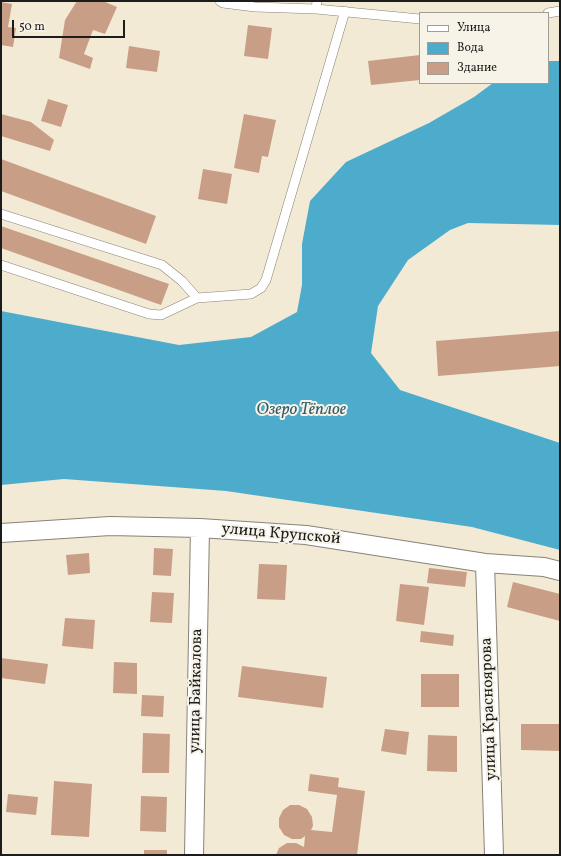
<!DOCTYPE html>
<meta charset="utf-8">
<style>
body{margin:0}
#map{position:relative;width:561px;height:856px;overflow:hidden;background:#f3ead5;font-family:Vollkorn,serif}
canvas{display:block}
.frame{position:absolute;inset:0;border:2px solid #1c1c1c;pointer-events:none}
.legend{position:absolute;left:419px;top:12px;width:130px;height:72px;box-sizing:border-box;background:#f7f3e8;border:1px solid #9f9d96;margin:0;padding:5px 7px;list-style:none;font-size:12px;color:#1c1c1c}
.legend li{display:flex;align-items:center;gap:8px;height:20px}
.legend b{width:20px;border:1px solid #9f9d96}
.scale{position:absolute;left:12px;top:20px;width:113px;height:18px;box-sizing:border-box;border:2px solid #1c1c1c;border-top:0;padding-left:5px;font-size:12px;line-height:14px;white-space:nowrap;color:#1c1c1c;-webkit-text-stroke:3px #f7f3e8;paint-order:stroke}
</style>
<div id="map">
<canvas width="561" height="856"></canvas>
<div class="frame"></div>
<ul class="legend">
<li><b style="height:5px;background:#fff"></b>Улица</li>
<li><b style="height:11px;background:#4daccc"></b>Вода</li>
<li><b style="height:11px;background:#c99e87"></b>Здание</li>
</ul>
<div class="scale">50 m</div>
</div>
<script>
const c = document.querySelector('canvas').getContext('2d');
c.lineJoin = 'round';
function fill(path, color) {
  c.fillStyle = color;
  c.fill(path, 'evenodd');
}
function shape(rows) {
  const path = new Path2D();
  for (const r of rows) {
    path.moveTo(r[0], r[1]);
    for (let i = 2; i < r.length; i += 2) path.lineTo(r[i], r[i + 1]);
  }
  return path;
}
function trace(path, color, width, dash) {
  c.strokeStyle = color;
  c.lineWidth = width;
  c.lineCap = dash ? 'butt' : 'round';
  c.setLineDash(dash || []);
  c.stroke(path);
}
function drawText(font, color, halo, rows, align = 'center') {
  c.font = font + ' Vollkorn,serif';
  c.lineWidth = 4;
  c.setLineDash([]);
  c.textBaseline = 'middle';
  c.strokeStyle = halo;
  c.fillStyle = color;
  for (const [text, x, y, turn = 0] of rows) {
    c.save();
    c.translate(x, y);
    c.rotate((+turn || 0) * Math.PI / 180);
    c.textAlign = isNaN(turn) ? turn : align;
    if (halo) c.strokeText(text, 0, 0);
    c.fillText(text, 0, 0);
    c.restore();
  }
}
fill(shape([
 [548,61,560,61,560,225,468,223,450,230,408,260,378,306,371,353,400,390,560,443,560,550,472,527,226,491,64,479,1,485,1,311,179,345,251,337,297,312,302,285,302,244,310,201,346,162,429,123,474,97,493,83,548,83]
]), '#4daccc');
fill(shape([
 [77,1,103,1,117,7,105,34,93,30,84,54,93,58,90,69,59,58,65,20],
 [1,2,12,4,8,27,16,28,13,47,1,45],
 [248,25,272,28,268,59,244,56],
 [129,46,160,51,157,72,126,68],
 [420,55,420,80,371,85,368,61],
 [48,99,68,105,61,127,41,121],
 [1,114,31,122,54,140,50,151,1,136],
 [244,114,276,120,268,157,262,156,259,173,234,168],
 [1,159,156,216,146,244,1,191],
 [203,169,232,174,227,204,198,199],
 [1,226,169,284,161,305,1,248],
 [560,331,560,366,438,376,436,341],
 [154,548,173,549,171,576,153,575],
 [89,553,90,573,68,575,66,555],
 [259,564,287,565,285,600,257,599],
 [429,568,467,572,465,587,427,583],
 [513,582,560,594,560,621,507,607],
 [400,584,429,587,424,625,396,621],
 [152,592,174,593,172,623,150,622],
 [65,618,95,620,93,649,62,646],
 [421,631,454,635,453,646,420,642],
 [1,658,48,664,45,684,1,678],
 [114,662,137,663,137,694,113,693],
 [242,666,327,677,323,708,238,697],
 [421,674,459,674,459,707,421,707],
 [142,695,164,696,163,717,141,716],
 [521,724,560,724,560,751,521,750],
 [385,729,409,732,406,755,381,751],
 [143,733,170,734,169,773,142,773],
 [428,735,457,736,457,772,427,771],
 [310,774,339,778,338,787,365,791,357,855,276,855,279,848,287,843,296,843,304,847,305,836,301,839,292,839,284,835,279,827,279,818,283,810,290,805,299,805,307,809,312,817,313,826,311,830,332,832,337,795,308,791],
 [54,781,92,784,89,837,51,835],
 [8,794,38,797,36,815,6,812],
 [141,796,167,797,166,832,140,831],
 [144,850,167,850,167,855,144,855]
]), '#c99e87');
const lane = shape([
 [220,1,223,3,255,7,316,9],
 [317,1,316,9,420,19],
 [548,13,560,11],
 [1,214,162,265,182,281,197,298],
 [1,265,149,314,161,315,197,298,251,294,261,288,266,280,345,11]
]);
const street = shape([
 [1,533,110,526,200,528,306,535,485,563,544,567,560,571],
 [485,563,494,855],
 [194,855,200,528]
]);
trace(lane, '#888378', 10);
trace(street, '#888378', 20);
trace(lane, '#fff', 9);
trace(street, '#fff', 18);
drawText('16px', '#1c1c1c', '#f7f3e8', [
 ["улица Крупской",281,535,5],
 ["улица Байкалова",197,691,-89],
 ["улица Красноярова",490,709,-92]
]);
drawText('italic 17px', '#325d6b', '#f7f3e8', [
 ["Озеро Тёплое",301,411]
]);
</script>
